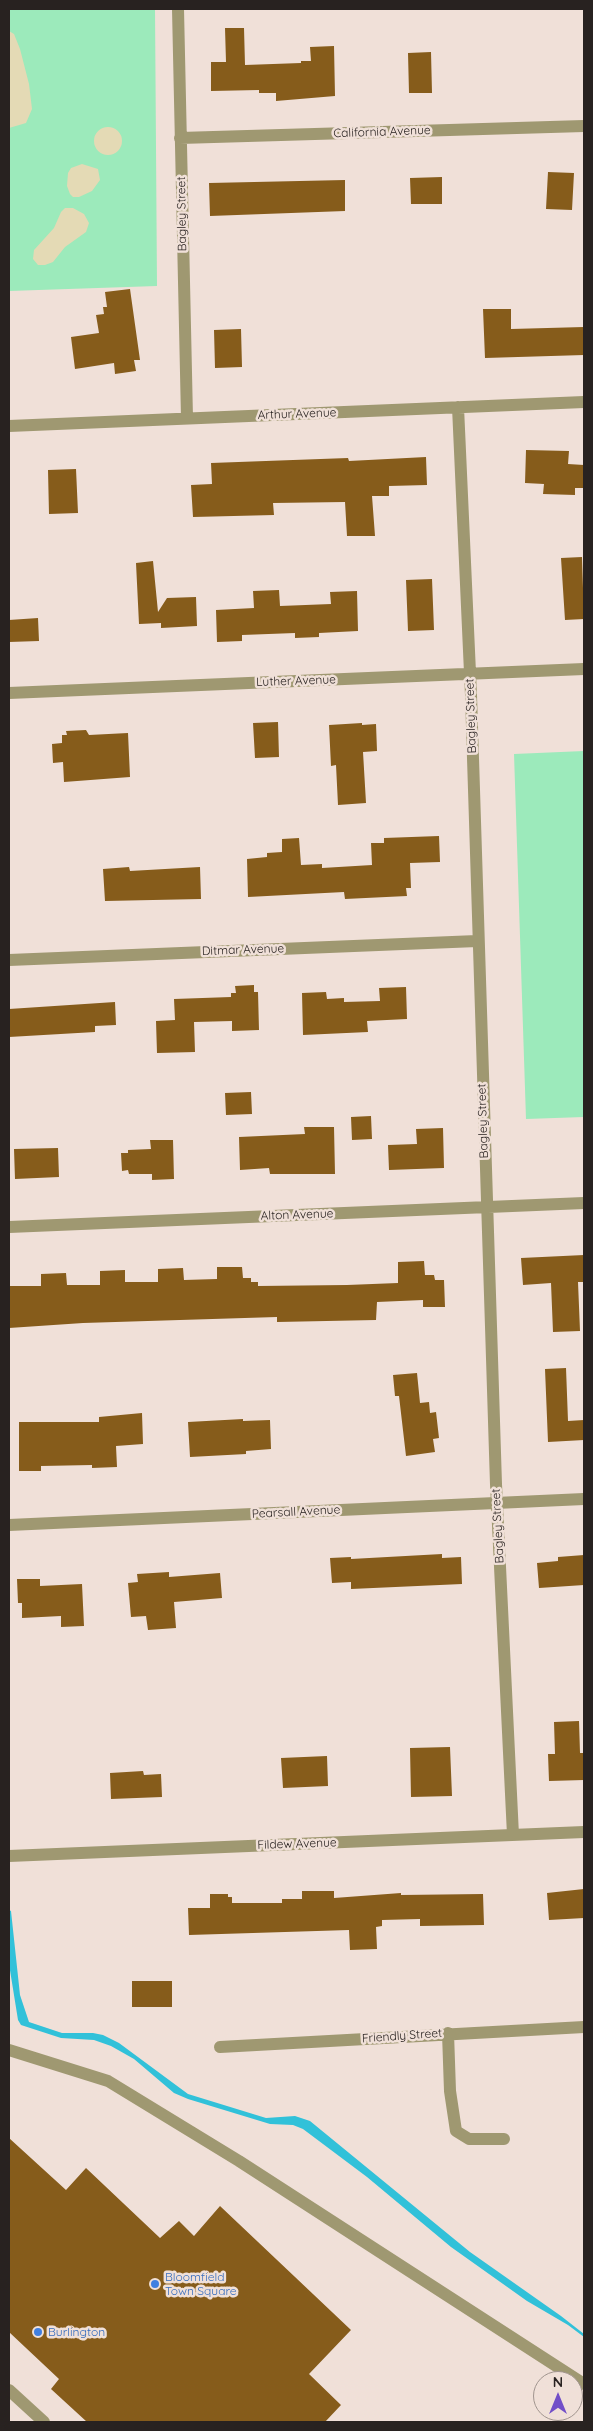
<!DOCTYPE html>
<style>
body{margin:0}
#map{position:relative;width:593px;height:2431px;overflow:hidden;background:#f0e0d8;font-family:Quicksand,sans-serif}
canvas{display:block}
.frame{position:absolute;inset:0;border:10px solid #282220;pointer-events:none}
.north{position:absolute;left:533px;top:2371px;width:50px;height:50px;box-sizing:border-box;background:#f0e0d8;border:1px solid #a0948e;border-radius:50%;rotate:0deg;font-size:14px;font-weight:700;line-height:20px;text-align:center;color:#282220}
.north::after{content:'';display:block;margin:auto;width:18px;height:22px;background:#724fc8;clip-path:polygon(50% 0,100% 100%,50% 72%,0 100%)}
</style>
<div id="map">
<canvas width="593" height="2431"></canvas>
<div class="frame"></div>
<div class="north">N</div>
</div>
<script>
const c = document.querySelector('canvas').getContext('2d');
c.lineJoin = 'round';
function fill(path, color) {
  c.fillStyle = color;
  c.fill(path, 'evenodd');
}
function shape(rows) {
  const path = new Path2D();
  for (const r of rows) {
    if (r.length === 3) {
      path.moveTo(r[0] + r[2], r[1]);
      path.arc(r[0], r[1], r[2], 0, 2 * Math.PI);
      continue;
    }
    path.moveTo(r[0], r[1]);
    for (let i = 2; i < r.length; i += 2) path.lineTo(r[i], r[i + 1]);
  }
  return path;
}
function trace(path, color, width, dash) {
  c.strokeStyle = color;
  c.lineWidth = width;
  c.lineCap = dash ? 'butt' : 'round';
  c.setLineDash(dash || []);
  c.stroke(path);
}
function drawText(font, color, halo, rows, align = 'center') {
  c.font = font + ' Quicksand,sans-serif';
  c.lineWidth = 5;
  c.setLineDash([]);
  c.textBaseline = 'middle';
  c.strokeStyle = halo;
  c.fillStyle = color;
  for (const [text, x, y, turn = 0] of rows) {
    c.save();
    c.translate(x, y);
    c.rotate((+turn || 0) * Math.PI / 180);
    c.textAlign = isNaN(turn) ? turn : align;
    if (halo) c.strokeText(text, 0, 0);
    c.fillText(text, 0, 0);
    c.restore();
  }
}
fill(shape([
 [9,9,155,9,157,286,9,291],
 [584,751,584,1117,526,1119,514,754]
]), '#9ceabb');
fill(shape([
 [9,31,14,34,20,49,29,84,32,109,26,123,9,128],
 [108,141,14],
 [82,164,98,169,100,180,92,191,79,197,73,197,70,194,67,186,68,173,71,168],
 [65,208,73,208,84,214,89,223,86,232,65,247,53,262,45,265,38,265,33,259,34,250,54,228,61,212]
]), '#e4dab5');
fill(shape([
 [9,1910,11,1911,20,1995,29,2022,62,2033,93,2033,103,2035,119,2043,188,2094,266,2118,295,2116,310,2121,470,2252,561,2316,584,2334,584,2337,568,2325,527,2301,451,2247,367,2177,303,2129,293,2125,270,2124,188,2099,174,2093,134,2059,111,2046,94,2040,61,2038,21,2025,18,2020,9,1964]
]), '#31c1d9');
fill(shape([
 [225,28,244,28,245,65,301,63,301,61,311,61,310,47,334,46,335,96,276,101,276,93,259,93,259,90,211,91,211,62,226,62],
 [431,52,432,93,409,93,408,53],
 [548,172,574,173,572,210,546,209],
 [442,177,442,204,411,204,410,178],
 [345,180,345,211,210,216,209,183],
 [130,289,140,360,134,360,136,371,115,374,114,363,75,369,71,337,99,333,96,315,104,314,103,307,107,307,105,292],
 [483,309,511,309,511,329,584,327,584,355,485,358],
 [241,329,242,367,215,368,214,330],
 [526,450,569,451,568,464,584,465,584,488,575,488,575,495,543,494,544,484,525,483],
 [426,457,427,485,389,486,389,496,372,496,375,536,347,536,345,502,273,503,274,515,193,517,191,485,212,484,211,463,348,458,349,461],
 [76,469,78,513,49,514,48,470],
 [582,557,584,619,565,620,561,558],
 [153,561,158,612,167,598,196,597,197,626,161,628,161,623,139,624,136,563],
 [432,579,434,630,408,631,406,580],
 [279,590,280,606,331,604,330,592,357,591,358,631,319,633,319,637,295,638,295,633,242,635,242,641,217,642,216,610,254,608,253,591],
 [38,618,39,641,9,642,9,620],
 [278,722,279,757,255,758,253,723],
 [362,723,362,725,376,724,377,751,363,752,366,803,338,805,336,765,331,766,329,725],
 [86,730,89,735,128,733,130,777,64,782,63,762,53,763,52,744,62,743,62,735,67,735,66,731],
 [439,836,440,862,410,863,411,888,406,888,407,896,345,899,344,892,248,897,247,859,267,857,267,853,282,852,282,839,299,838,301,865,322,864,322,868,372,865,371,843,384,843,384,838],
 [129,867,130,871,200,867,201,899,105,901,103,869],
 [254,985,254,992,258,992,259,1030,232,1031,232,1021,194,1022,195,1052,157,1053,156,1021,175,1020,174,999,231,997,231,993,236,993,235,986],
 [406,987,407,1019,367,1021,368,1032,303,1035,302,993,326,992,327,999,344,998,344,1002,380,1001,379,988],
 [115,1002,116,1025,95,1026,95,1032,9,1037,9,1009],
 [251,1092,252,1114,226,1115,225,1093],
 [371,1116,372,1139,352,1140,351,1117],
 [304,1127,334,1127,335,1174,270,1174,269,1168,240,1170,239,1137,305,1134],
 [443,1128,444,1168,389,1170,388,1145,417,1144,416,1129],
 [150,1140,173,1140,174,1179,152,1180,152,1174,129,1174,128,1170,122,1171,121,1153,128,1153,128,1150,151,1149],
 [58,1148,59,1177,15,1179,14,1149],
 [584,1255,584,1282,578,1282,580,1331,553,1332,551,1283,523,1285,521,1258],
 [424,1261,425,1275,434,1275,435,1280,444,1280,445,1307,423,1307,423,1300,377,1302,376,1320,277,1322,277,1317,83,1323,9,1328,9,1286,41,1286,41,1274,66,1273,67,1285,100,1285,100,1271,125,1270,125,1282,158,1282,158,1269,183,1268,184,1280,217,1279,217,1267,242,1267,243,1278,251,1278,251,1282,258,1282,258,1286,347,1285,398,1283,398,1262],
 [566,1368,568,1421,584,1420,584,1440,548,1442,545,1369],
 [417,1373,420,1403,429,1402,430,1413,436,1412,439,1438,433,1439,435,1452,406,1456,399,1396,395,1396,393,1375],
 [142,1413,143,1444,116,1446,117,1467,92,1468,92,1465,41,1466,41,1471,19,1471,19,1422,99,1422,99,1417],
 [243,1419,243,1421,270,1420,271,1449,246,1451,246,1454,190,1457,188,1422],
 [442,1554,442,1558,461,1557,462,1584,351,1589,351,1582,332,1583,330,1558,351,1557,351,1559],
 [584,1555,584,1585,539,1588,537,1563,558,1561,558,1557],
 [169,1572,169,1577,220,1573,222,1598,174,1602,176,1628,148,1630,146,1616,131,1617,128,1583,138,1582,137,1574],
 [17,1579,40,1579,40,1586,82,1584,84,1626,61,1627,61,1616,22,1618,22,1603,18,1603],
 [579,1721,580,1753,584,1753,584,1780,549,1781,548,1754,555,1754,554,1722],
 [450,1747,452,1796,411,1797,410,1748],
 [327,1756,328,1786,283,1788,281,1758],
 [143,1771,144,1775,161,1774,162,1797,111,1799,110,1773],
 [584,1889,584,1918,549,1920,547,1893],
 [302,1891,334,1891,334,1898,401,1893,401,1895,483,1894,484,1925,420,1926,420,1919,382,1920,382,1926,376,1927,377,1949,350,1950,349,1930,189,1935,188,1908,210,1908,210,1894,228,1894,228,1897,232,1897,232,1903,282,1903,282,1899,302,1899],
 [132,1981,172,1981,172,2007,132,2007],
 [9,2138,66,2190,86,2168,160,2238,179,2221,194,2236,220,2206,351,2330,309,2374,341,2405,325,2422,87,2422,51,2389,59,2379,9,2332]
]), '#865c1b');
trace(shape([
 [178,9,187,418],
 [180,138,584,126],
 [458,407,471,695,496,1484,513,1835],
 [9,426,584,402],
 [9,693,584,669],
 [9,960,477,941],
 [9,1227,584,1203],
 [9,1525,584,1499],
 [9,1856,584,1832],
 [448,2033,450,2091,456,2131,469,2139,504,2139],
 [220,2047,584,2027],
 [9,2050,108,2081,239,2161,584,2384],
 [9,2390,44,2422]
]), '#9f9871', 12);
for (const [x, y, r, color] of [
 [155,2284,5,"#3f7fe0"],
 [38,2332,5,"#3f7fe0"]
]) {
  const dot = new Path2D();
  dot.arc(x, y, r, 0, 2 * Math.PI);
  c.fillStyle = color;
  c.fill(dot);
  trace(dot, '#f0e0d8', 2);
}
drawText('12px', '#282220', '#f0e0d8', [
 ["California Avenue",382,132,-2],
 ["Bagley Street",182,214,-91],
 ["Arthur Avenue",297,414,-2],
 ["Luther Avenue",296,681,-2],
 ["Bagley Street",471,716,-92],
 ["Ditmar Avenue",243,950,-2],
 ["Bagley Street",483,1121,-92],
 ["Alton Avenue",297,1215,-2],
 ["Pearsall Avenue",296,1512,-3],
 ["Bagley Street",498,1526,-93],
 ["Fildew Avenue",297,1844,-2],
 ["Friendly Street",402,2036,-4]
]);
drawText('12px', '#366cbe', '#f0e0d8', [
 ["Bloomfield",165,2277],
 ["Town Square",165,2291],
 ["Burlington",48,2332]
], 'left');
</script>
